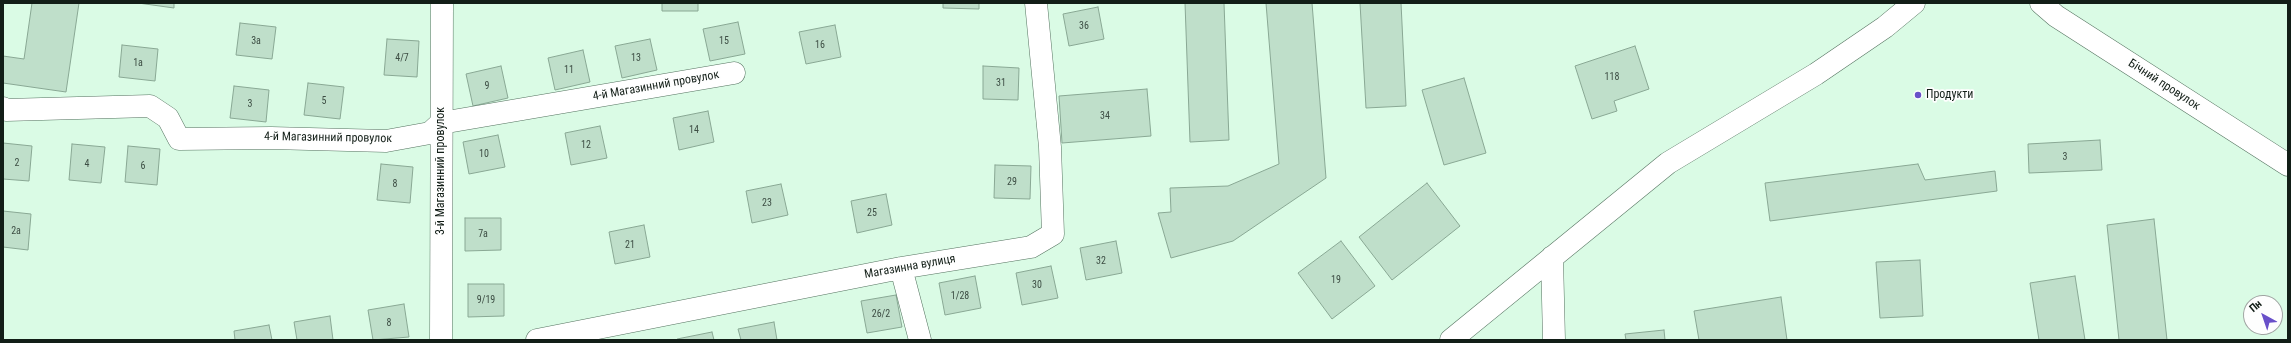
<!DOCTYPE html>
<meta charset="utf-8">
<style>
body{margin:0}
#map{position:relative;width:2291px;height:343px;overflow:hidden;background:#dafbe5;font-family:"Roboto Condensed",sans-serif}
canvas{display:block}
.frame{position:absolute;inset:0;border:4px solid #121e17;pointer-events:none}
.north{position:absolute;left:2243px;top:295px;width:40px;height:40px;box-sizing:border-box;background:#fefefe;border:1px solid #a0a4a2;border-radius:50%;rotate:320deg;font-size:11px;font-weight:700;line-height:16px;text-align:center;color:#121e17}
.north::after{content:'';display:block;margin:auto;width:14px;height:18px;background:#6950c9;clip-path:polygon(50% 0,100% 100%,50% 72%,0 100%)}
</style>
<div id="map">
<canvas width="2291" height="343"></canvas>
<div class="frame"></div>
<div class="north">Пн</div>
</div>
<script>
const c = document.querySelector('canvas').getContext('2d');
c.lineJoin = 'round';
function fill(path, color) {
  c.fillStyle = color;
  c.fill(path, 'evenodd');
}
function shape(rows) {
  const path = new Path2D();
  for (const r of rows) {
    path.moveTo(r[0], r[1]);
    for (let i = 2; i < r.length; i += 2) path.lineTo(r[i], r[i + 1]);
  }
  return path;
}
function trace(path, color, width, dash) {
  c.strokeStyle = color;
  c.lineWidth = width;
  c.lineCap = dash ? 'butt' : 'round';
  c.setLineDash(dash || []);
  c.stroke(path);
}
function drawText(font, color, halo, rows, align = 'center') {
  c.font = font + ' "Roboto Condensed",sans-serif';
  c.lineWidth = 3.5;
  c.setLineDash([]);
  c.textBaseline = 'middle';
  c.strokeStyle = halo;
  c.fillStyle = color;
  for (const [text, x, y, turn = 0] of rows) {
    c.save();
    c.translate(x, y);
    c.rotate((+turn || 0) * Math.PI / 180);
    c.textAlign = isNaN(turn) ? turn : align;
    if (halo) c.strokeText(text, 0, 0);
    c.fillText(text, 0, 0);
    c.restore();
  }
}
const building = shape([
 [32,3,79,3,66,92,3,83,3,56,24,59,32,3],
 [138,3,174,3,174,8,138,3],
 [662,3,698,3,698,11,662,11,662,3],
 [943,3,979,3,979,9,943,8,943,3],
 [1185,3,1224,3,1229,140,1190,142,1185,3],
 [1266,3,1312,3,1326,178,1233,241,1171,258,1158,213,1171,212,1170,188,1228,186,1279,164,1266,3],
 [1360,3,1401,3,1406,106,1366,108,1360,3],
 [1098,7,1104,39,1069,46,1063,14,1098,7],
 [738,22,745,54,710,61,703,29,738,22],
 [240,23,276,27,272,59,236,55,240,23],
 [835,25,841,57,806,64,799,32,835,25],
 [387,39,419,41,417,77,384,75,387,39],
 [650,39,657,70,622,78,615,46,650,39],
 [122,45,158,49,155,81,119,77,122,45],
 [1635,46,1649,89,1614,101,1617,111,1592,119,1575,66,1635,46],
 [583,50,590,82,555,90,548,58,583,50],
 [501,66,508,98,473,106,466,74,501,66],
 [983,66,1019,68,1018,100,983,99,983,66],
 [1464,78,1486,153,1444,165,1422,90,1464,78],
 [308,83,344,87,340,119,304,115,308,83],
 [234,86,269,90,266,122,230,118,234,86],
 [1147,89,1151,136,1062,143,1059,96,1147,89],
 [708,111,714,142,679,150,673,118,708,111],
 [600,126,607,158,571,165,565,133,600,126],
 [498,135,505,167,469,174,463,142,498,135],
 [2100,140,2102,170,2029,173,2028,144,2100,140],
 [3,143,32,146,29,181,3,179,3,143],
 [72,144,105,147,101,183,69,180,72,144],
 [128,146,160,149,157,185,125,182,128,146],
 [381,164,413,167,410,203,377,200,381,164],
 [1918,164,1925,180,1995,171,1997,191,1770,221,1765,183,1918,164],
 [995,165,1031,166,1030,199,994,198,995,165],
 [1427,183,1460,226,1392,280,1359,237,1427,183],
 [781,184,788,215,752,223,746,191,781,184],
 [886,194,892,225,857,233,851,201,886,194],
 [3,211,31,214,28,250,3,247,3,211],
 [465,218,501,218,501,250,465,251,465,218],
 [2154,219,2167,340,2119,340,2107,225,2154,219],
 [644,225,650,257,615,264,609,232,644,225],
 [1116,241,1122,273,1086,280,1080,248,1116,241],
 [1341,241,1375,286,1332,319,1298,273,1341,241],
 [1920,260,1923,316,1880,318,1876,262,1920,260],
 [1051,266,1058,298,1022,305,1016,273,1051,266],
 [975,276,981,308,945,315,939,283,975,276],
 [2075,276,2085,340,2039,340,2030,283,2075,276],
 [468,284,504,284,504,316,468,317,468,284],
 [896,295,902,327,867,333,861,301,896,295],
 [1781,297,1787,340,1699,340,1694,311,1781,297],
 [404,304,409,337,373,340,368,310,404,304],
 [330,316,333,340,297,340,294,322,330,316],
 [774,322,777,340,741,340,738,329,774,322],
 [269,325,272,340,235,340,234,331,269,325],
 [1664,330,1665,340,1626,340,1625,334,1664,330],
 [712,332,714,340,677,340,677,339,712,332]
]);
fill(building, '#bfdfca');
trace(building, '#89a894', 1);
const minor = shape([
 [2041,3,2056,16,2288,165],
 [3,108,6,110,150,106,168,118,179,139,271,138,386,141,430,133,441,123,734,73],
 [1552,257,1554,340],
 [901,268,920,340],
 [441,340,442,3],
 [537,340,901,268,1031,247,1053,234,1050,147,1036,3],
 [1451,340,1668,163,1816,74,1885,27,1914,3]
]);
trace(minor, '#557360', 23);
trace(minor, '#fff', 22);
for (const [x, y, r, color] of [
 [1918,95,4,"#6950c9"]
]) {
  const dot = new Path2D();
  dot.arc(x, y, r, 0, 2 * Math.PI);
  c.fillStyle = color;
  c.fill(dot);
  trace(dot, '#fefefe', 1.5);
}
drawText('10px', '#3d4e44', null, [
 ["36",1084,26],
 ["3а",256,41],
 ["15",724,41],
 ["16",820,45],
 ["4/7",402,58],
 ["13",636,58],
 ["1а",138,63],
 ["11",569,70],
 ["118",1612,77],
 ["31",1001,83],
 ["9",487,86],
 ["5",324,101],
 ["3",250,104],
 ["34",1105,116],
 ["14",694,130],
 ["12",586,145],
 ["10",484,154],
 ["3",2065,157],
 ["2",17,163],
 ["4",87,164],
 ["6",143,166],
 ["29",1012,182],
 ["8",395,184],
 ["23",767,203],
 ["25",872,213],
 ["2а",16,231],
 ["7а",483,234],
 ["21",630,245],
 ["32",1101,261],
 ["19",1336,280],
 ["30",1037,285],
 ["1/28",960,296],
 ["9/19",486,300],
 ["26/2",881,314],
 ["8",389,323]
]);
drawText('12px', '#121e17', '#fefefe', [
 ["Бічний провулок",2164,85,33],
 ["4-й Магазинний провулок",656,86,-10],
 ["4-й Магазинний провулок",328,138,1],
 ["3-й Магазинний провулок",441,171,-90],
 ["Магазинна вулиця",910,267,-10]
]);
drawText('12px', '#121e17', '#fefefe', [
 ["Продукти",1926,95]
], 'left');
</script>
